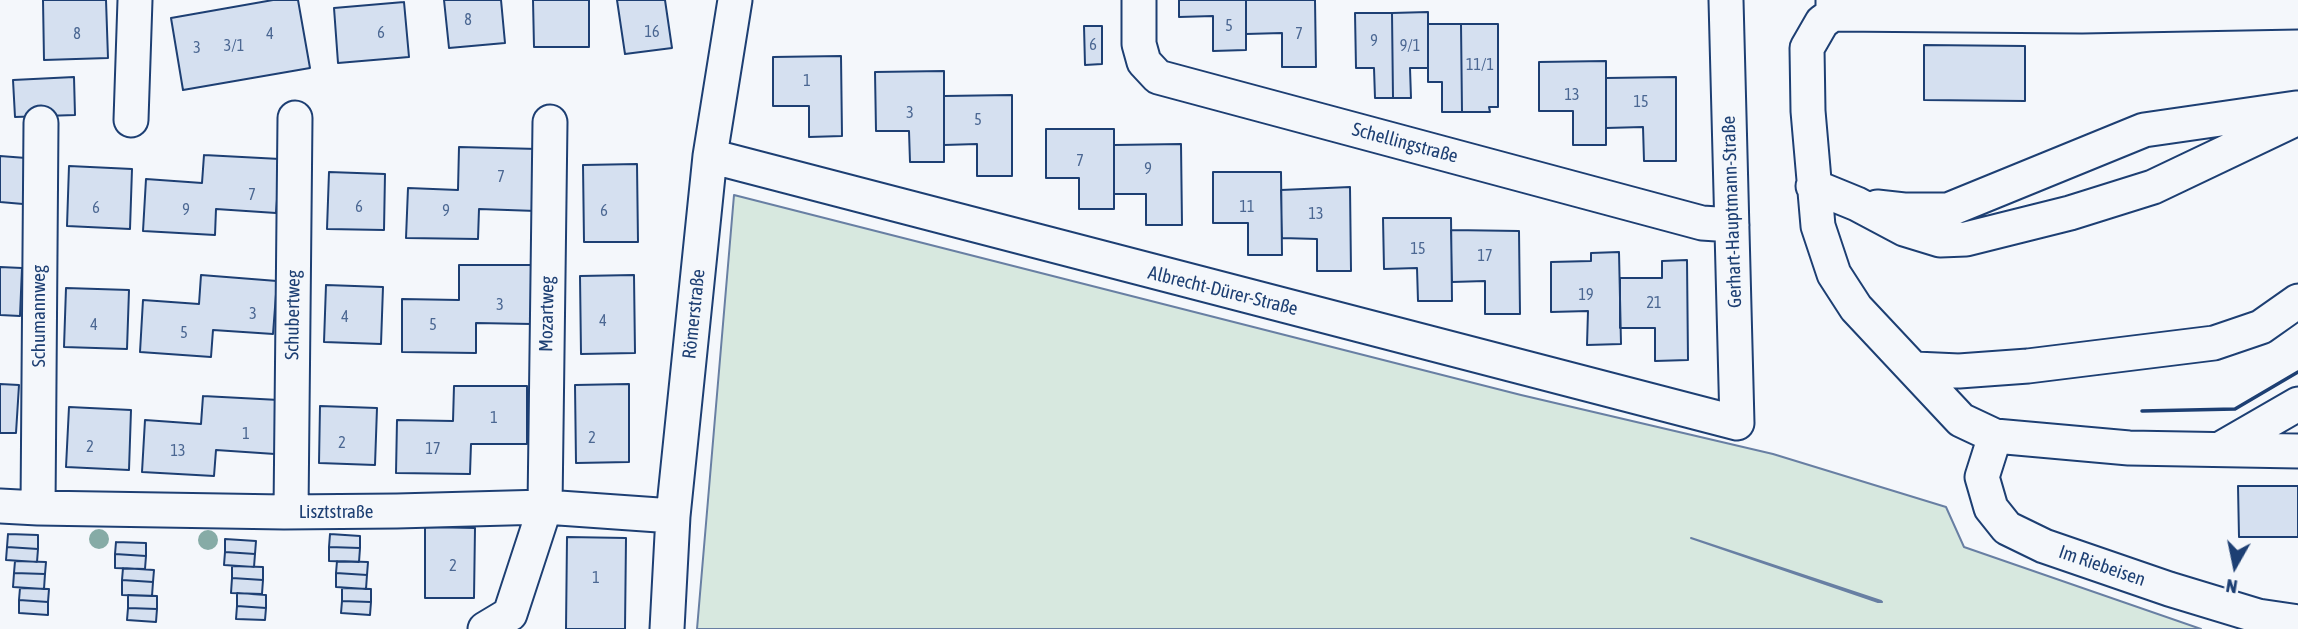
<!DOCTYPE html>
<meta charset="utf-8">
<style>
body{margin:0}
#map{position:relative;width:2298px;height:629px;overflow:hidden;background:#f4f7fb;font-family:"Asap Condensed",sans-serif}
canvas{display:block}
.north{position:absolute;left:2200px;top:531px;width:70px;height:70px;-webkit-text-stroke:5px #f4f7fb;paint-order:stroke;rotate:189deg;font-size:19px;font-weight:700;line-height:28px;text-align:center;color:#1d3f73}
.north::after{content:'';display:block;margin:auto;width:24px;height:32px;background:#1d3f73;clip-path:polygon(50% 0,100% 100%,50% 72%,0 100%)}
</style>
<div id="map">
<canvas width="2298" height="629"></canvas>
<div class="north">N</div>
</div>
<script>
const c = document.querySelector('canvas').getContext('2d');
c.lineJoin = 'round';
function fill(path, color) {
  c.fillStyle = color;
  c.fill(path, 'evenodd');
}
function shape(rows) {
  const path = new Path2D();
  for (const r of rows) {
    path.moveTo(r[0], r[1]);
    for (let i = 2; i < r.length; i += 2) path.lineTo(r[i], r[i + 1]);
  }
  return path;
}
function trace(path, color, width, dash) {
  c.strokeStyle = color;
  c.lineWidth = width;
  c.lineCap = dash ? 'butt' : 'round';
  c.setLineDash(dash || []);
  c.stroke(path);
}
function drawText(font, color, halo, rows, align = 'center') {
  c.font = font + ' "Asap Condensed",sans-serif';
  c.lineWidth = 5;
  c.setLineDash([]);
  c.textBaseline = 'middle';
  c.strokeStyle = halo;
  c.fillStyle = color;
  for (const [text, x, y, turn = 0] of rows) {
    c.save();
    c.translate(x, y);
    c.rotate((+turn || 0) * Math.PI / 180);
    c.textAlign = isNaN(turn) ? turn : align;
    if (halo) c.strokeText(text, 0, 0);
    c.fillText(text, 0, 0);
    c.restore();
  }
}
const green = shape([
 [734,195,1521,395,1773,454,1946,507,1964,547,2201,629,697,629,734,195],
 [1691,538,1881,601,1882,602,1878,602,1691,538]
]);
fill(green, '#d7e8df');
trace(green, '#687fa3', 2);
const building = shape([
 [43,0,106,0,108,58,44,60,43,0],
 [273,0,298,0,310,68,183,90,171,18,273,0],
 [444,0,501,0,505,43,449,48,444,0],
 [533,0,589,0,589,47,534,47,533,0],
 [617,0,665,0,672,48,625,54,617,0],
 [1179,0,1246,0,1246,50,1213,51,1213,16,1179,17,1179,0],
 [1246,0,1315,0,1316,67,1282,67,1282,33,1246,34,1246,0],
 [404,2,409,57,338,63,334,8,404,2],
 [1428,12,1428,68,1410,68,1411,98,1393,98,1392,13,1428,12],
 [1355,13,1392,13,1393,98,1375,98,1374,68,1356,68,1355,13],
 [1428,24,1461,24,1462,112,1442,112,1442,82,1428,82,1428,24],
 [1461,24,1498,24,1498,107,1489,107,1490,112,1462,112,1461,24],
 [1084,26,1102,26,1102,64,1085,65,1084,26],
 [1924,45,2025,46,2025,101,1924,100,1924,45],
 [841,56,842,136,809,137,809,106,773,106,773,57,841,56],
 [1606,61,1606,145,1573,145,1573,111,1539,111,1539,62,1606,61],
 [944,71,944,162,910,162,909,131,876,131,875,72,944,71],
 [74,77,75,115,15,117,13,80,74,77],
 [1676,77,1676,161,1644,161,1643,127,1606,128,1606,78,1676,77],
 [1012,95,1012,176,977,176,977,144,944,145,944,96,1012,95],
 [1046,129,1114,129,1114,209,1079,209,1079,178,1046,178,1046,129],
 [1181,144,1182,225,1146,225,1146,194,1114,194,1114,145,1181,144],
 [459,147,538,149,536,211,479,209,478,239,406,238,408,188,458,190,459,147],
 [204,155,280,159,276,213,216,209,215,235,143,231,146,179,202,183,204,155],
 [0,156,26,158,23,204,0,202,0,156],
 [637,164,638,242,584,242,583,165,637,164],
 [69,166,132,169,130,229,67,226,69,166],
 [329,172,385,174,384,230,327,229,329,172],
 [1213,172,1281,172,1282,255,1248,255,1248,223,1213,223,1213,172],
 [1350,187,1351,271,1317,271,1317,239,1282,238,1281,190,1350,187],
 [1383,218,1451,218,1452,301,1418,301,1417,268,1384,269,1383,218],
 [1451,230,1519,231,1520,314,1485,314,1485,281,1452,282,1451,230],
 [1619,252,1621,344,1587,345,1588,311,1551,312,1551,262,1591,261,1591,253,1619,252],
 [1687,260,1688,360,1655,361,1655,328,1620,328,1620,278,1662,278,1662,261,1687,260],
 [459,265,533,265,532,324,476,323,476,353,402,352,402,299,459,300,459,265],
 [0,267,22,268,20,316,0,315,0,267],
 [201,275,277,281,273,334,213,330,211,357,140,352,143,300,199,304,201,275],
 [634,275,635,353,581,354,580,276,634,275],
 [326,285,383,287,381,344,324,342,326,285],
 [66,288,129,290,127,349,64,347,66,288],
 [0,384,19,385,16,433,0,433,0,384],
 [629,384,629,462,576,463,575,385,629,384],
 [454,386,527,386,527,444,471,444,470,474,396,473,397,420,453,421,454,386],
 [203,396,279,400,275,454,216,450,214,476,142,472,145,420,201,424,203,396],
 [320,406,377,408,375,465,319,463,320,406],
 [69,407,131,410,129,470,66,467,69,407],
 [2238,486,2298,486,2298,537,2239,537,2238,486],
 [425,527,475,528,474,598,425,598,425,527],
 [8,534,38,535,38,549,7,547,8,534],
 [330,534,360,536,360,548,329,547,330,534],
 [567,537,626,538,625,629,566,629,567,537],
 [225,539,256,541,255,554,225,552,225,539],
 [116,542,146,543,146,556,115,554,116,542],
 [7,547,38,549,37,562,6,560,7,547],
 [329,547,360,548,359,562,329,561,329,547],
 [225,552,255,554,254,567,224,565,225,552],
 [115,554,146,556,145,569,115,568,115,554],
 [15,561,46,562,45,574,14,573,15,561],
 [337,561,368,562,367,575,336,573,337,561],
 [232,566,263,567,263,580,232,578,232,566],
 [123,568,154,570,153,582,122,580,123,568],
 [14,573,45,574,44,589,13,587,14,573],
 [336,573,367,575,366,589,336,587,336,573],
 [232,578,263,580,262,594,231,593,232,578],
 [122,580,153,582,152,596,122,595,122,580],
 [20,588,49,589,48,602,19,600,20,588],
 [342,588,371,589,371,602,342,601,342,588],
 [237,593,266,595,266,608,237,606,237,593],
 [128,595,157,596,157,609,128,608,128,595],
 [19,600,48,602,48,615,19,613,19,600],
 [342,601,371,602,370,615,341,613,342,601],
 [237,606,266,608,265,620,236,619,237,606],
 [128,608,157,609,156,622,127,620,128,608]
]);
fill(building, '#d5e0f0');
trace(building, '#1d3f73', 2);
const minor = shape([
 [1139,0,1139,44,1144,62,1158,77,1702,223,1732,225],
 [1833,0,1833,14,1822,22,1807,48,1808,111,1818,226,1834,274,1856,308,1961,420,1995,436,2129,448,2298,451],
 [1833,14,2082,16,2298,12],
 [131,120,135,0],
 [710,156,1737,423,1726,0],
 [1813,186,1857,204,1904,229,1940,240,1966,239,2070,213,2153,187,2298,118],
 [1877,207,1904,210,1948,210,2144,130,2296,108],
 [1915,369,1959,371,2028,366,2214,343,2261,327,2298,301],
 [1995,436,1982,477,1991,508,2007,528,2044,546,2169,589,2258,616,2298,622],
 [2220,449,2298,404],
 [0,506,38,508,284,512,397,511,545,507,673,516],
 [38,508,41,123],
 [291,512,295,118],
 [485,629,510,614,545,507,550,122],
 [667,629,673,516,710,156,735,0]
]);
trace(minor, '#1d3f73', 37);
trace(minor, '#f4f7fb', 33);
trace(shape([
 [2142,411,2235,409,2298,372]
]), '#1d3f73', 3.5);
c.fillStyle = '#86aba6';
for (const [x, y] of [
 [99,539],
 [208,540]
]) {
  c.beginPath();
  c.arc(x, y, 10, 0, 2 * Math.PI);
  c.fill();
}
drawText('16px', '#4b6792', null, [
 ["8",468,20],
 ["5",1229,26],
 ["16",652,32],
 ["6",381,33],
 ["8",77,34],
 ["4",270,34],
 ["7",1299,34],
 ["9",1374,41],
 ["6",1093,45],
 ["3/1",234,46],
 ["9/1",1410,46],
 ["3",197,48],
 ["11/1",1480,65],
 ["1",807,81],
 ["13",1572,95],
 ["15",1641,102],
 ["3",910,113],
 ["5",978,120],
 ["7",1080,161],
 ["9",1148,169],
 ["7",501,177],
 ["7",252,195],
 ["6",359,207],
 ["11",1247,207],
 ["6",96,208],
 ["9",186,210],
 ["9",446,211],
 ["6",604,211],
 ["13",1316,214],
 ["15",1418,249],
 ["17",1485,256],
 ["19",1586,295],
 ["21",1654,303],
 ["3",500,305],
 ["3",253,314],
 ["4",345,317],
 ["4",603,321],
 ["4",94,325],
 ["5",433,325],
 ["5",184,333],
 ["1",494,418],
 ["1",246,434],
 ["2",592,438],
 ["2",342,443],
 ["2",90,447],
 ["17",433,449],
 ["13",178,451],
 ["2",453,566],
 ["1",596,578]
]);
drawText('19px', '#1d3f73', '#f4f7fb', [
 ["Schellingstraße",1405,143,15],
 ["Gerhart-Hauptmann-Straße",1732,212,-92],
 ["Albrecht-Dürer-Straße",1223,291,14],
 ["Mozartweg",547,314,-89],
 ["Römerstraße",694,314,-84],
 ["Schubertweg",293,315,-89],
 ["Schumannweg",39,316,-90],
 ["Lisztstraße",336,512],
 ["Im Riebeisen",2102,566,19]
]);
</script>
